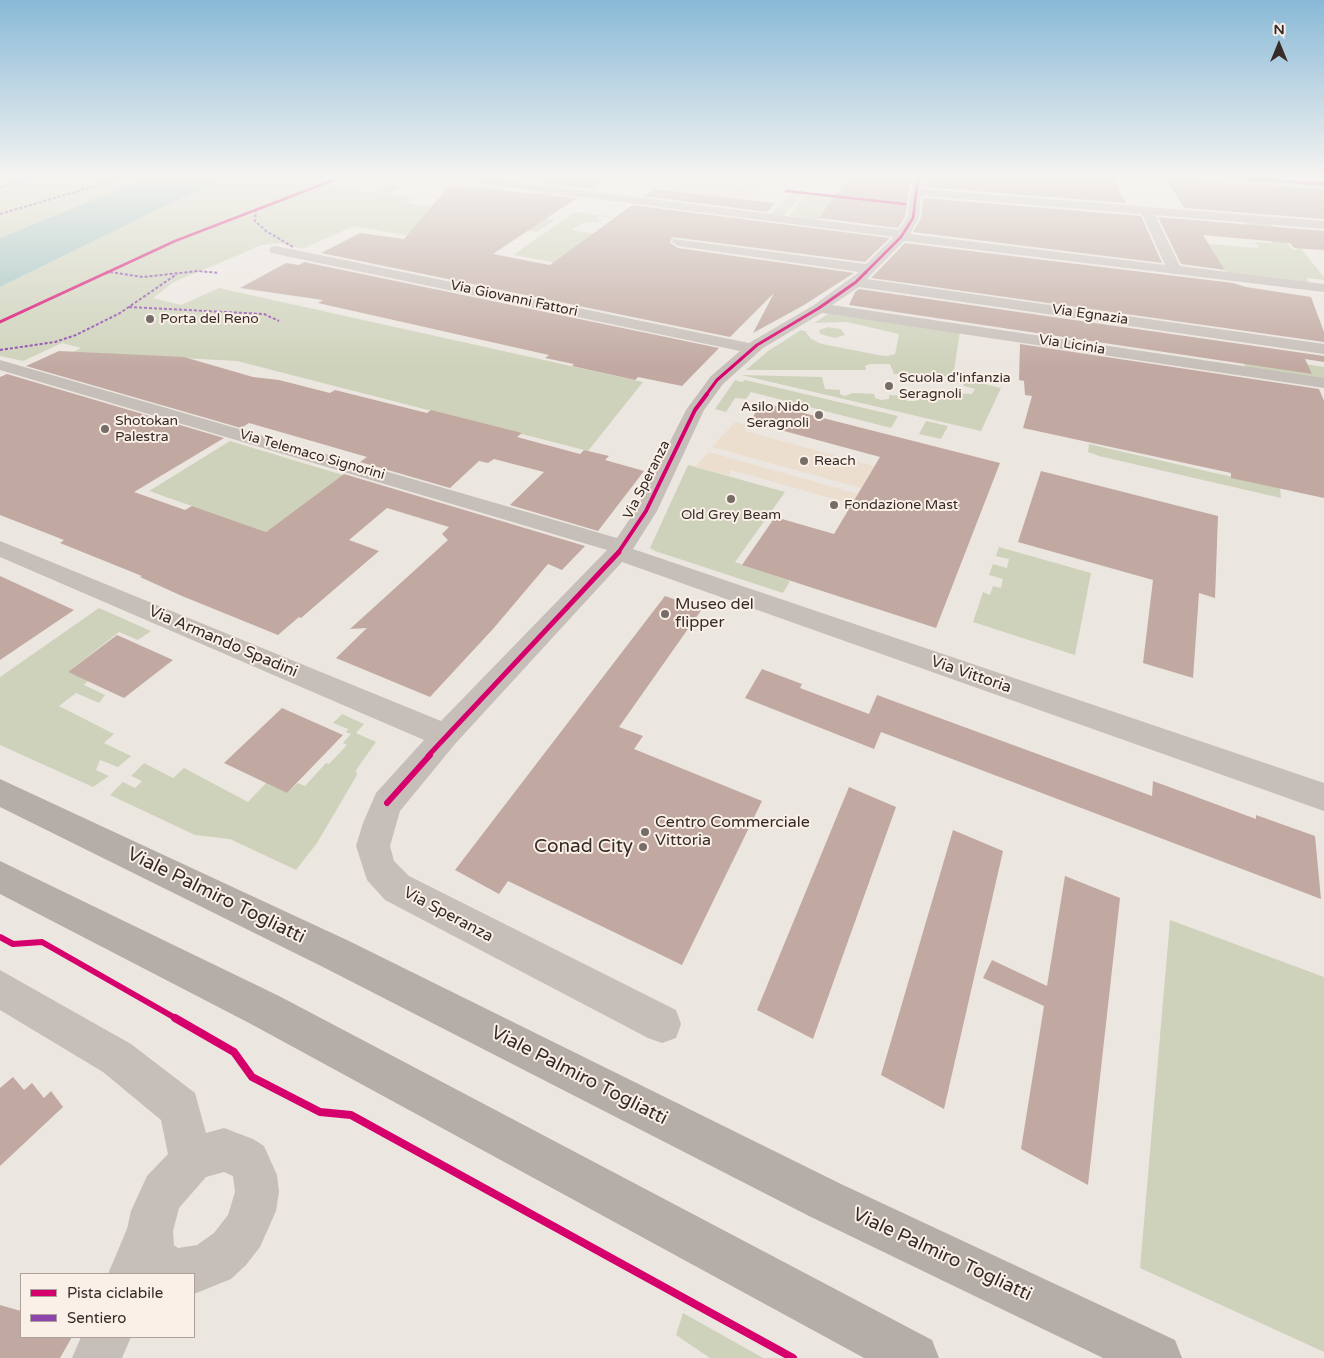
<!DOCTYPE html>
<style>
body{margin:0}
#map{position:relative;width:1324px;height:1358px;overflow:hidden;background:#ece6e0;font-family:"Varela Round",sans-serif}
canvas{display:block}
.legend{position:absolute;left:20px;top:1273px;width:175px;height:65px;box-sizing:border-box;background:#faf0e7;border:1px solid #aca19a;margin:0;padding:6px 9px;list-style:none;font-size:15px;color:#362b27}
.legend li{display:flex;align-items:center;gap:10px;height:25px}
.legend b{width:25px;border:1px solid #aca19a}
.north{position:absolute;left:1254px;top:20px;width:50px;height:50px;-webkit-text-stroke:4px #faf0e7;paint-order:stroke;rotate:0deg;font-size:14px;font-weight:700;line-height:20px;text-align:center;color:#362b27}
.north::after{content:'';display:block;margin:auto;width:18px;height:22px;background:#362b27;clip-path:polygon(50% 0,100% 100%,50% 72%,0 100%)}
</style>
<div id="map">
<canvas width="1324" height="1358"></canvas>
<ul class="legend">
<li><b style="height:6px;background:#d6006c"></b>Pista ciclabile</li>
<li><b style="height:6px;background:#8e44ad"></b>Sentiero</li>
</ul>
<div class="north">N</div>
</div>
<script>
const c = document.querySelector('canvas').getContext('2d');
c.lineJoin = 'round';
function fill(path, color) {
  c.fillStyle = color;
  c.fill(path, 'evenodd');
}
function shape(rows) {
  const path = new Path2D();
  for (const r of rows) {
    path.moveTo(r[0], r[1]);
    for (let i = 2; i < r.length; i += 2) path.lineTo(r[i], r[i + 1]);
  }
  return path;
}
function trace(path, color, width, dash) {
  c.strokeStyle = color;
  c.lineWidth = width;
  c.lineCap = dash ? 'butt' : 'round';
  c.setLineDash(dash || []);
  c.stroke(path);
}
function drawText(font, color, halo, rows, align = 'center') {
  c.font = font + ' "Varela Round",sans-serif';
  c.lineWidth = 4;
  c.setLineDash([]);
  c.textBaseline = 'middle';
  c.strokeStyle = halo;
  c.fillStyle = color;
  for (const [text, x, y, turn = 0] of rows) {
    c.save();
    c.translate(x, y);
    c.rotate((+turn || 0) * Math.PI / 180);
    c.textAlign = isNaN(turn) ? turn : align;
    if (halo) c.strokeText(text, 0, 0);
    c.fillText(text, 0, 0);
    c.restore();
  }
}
fill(shape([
 [0,178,147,178,0,238],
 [223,178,344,178,329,184,369,192,379,190,385,184,405,187,392,193,380,193,417,198,407,203,429,206,467,186,534,194,528,192,552,193,519,215,555,220,537,232,493,226,461,245,354,226,302,249,280,243,262,245,174,282,153,298,181,305,219,288,643,382,588,451,237,361,73,352,81,348,62,343,23,361,0,356,0,287],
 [792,193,802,194,784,215,771,214],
 [806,194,849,199,827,208,818,220,789,216],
 [575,212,645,221,691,222,673,239,620,220,599,216,596,219,602,220,600,222,582,223,572,230,616,238,631,276,513,255],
 [1245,221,1271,224,1293,250,1296,250,1298,248,1281,224,1324,277,1324,280,1307,278,1309,284,1228,275,1209,244,1259,248,1255,242,1273,243,1266,235,1251,230],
 [828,314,960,331,954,371,981,375,980,383,1001,388,981,431,741,375,822,377,825,389,840,390,840,394,845,396,853,393,874,394,875,398,881,400,889,399,889,395,904,396,907,401,915,401,919,400,920,397,955,397,954,393,972,394,975,389,964,386,960,377,894,374,890,364,870,364,865,366,866,370,746,370,768,351,801,330,805,331,811,339,822,344,878,355,887,356,895,354,899,334,847,322,814,323],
 [828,327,841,329,845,335,835,338,820,334,819,330],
 [1244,361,1299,363,1324,367,1324,380,1245,368],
 [735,380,742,382,745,380,898,416,891,428,751,392,746,399,735,398,726,412,715,409],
 [926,421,948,426,941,439,919,434],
 [230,441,343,475,266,532,149,491],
 [1089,444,1280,488,1281,498,1099,456,1088,452],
 [688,465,785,492,735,562,790,581,783,593,655,551,650,548],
 [999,547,1091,573,1075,655,973,622,983,592,990,595,993,586,1001,588,1003,579,989,575,993,564,1007,568,1009,559,996,556],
 [99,608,151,631,138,640,119,632,68,672,88,681,84,685,105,695,99,703,76,693,59,706,114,734,104,743,131,756,118,767,100,760,96,770,109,776,93,787,0,745,0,677],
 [342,714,364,724,356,733,376,742,356,770,357,775,317,843,296,870,230,839,195,835,110,795,123,782,135,788,142,781,131,776,144,763,173,778,184,768,248,802,266,783,287,793,298,783,305,786,326,763,329,764,347,745,343,743,351,734,346,732,348,729,333,723],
 [1170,920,1324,977,1324,1352,1140,1268],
 [683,1313,763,1358,710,1358,676,1335]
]), '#ced2ba');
fill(shape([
 [691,178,712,178,709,180,738,182,737,184,745,185,753,178,774,178,752,201,674,191],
 [735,422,747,425,745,431,874,466,861,488,712,447],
 [709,452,858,494,852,504,731,470,729,476,695,467]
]), '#ebdecf');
fill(shape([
 [147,178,223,178,0,287,0,238]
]), '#9cc0be');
fill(shape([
 [522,178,607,178,590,189,517,180],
 [848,178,911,178,905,217,898,228,819,218],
 [925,178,1113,178,1126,203,924,187],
 [1165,178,1242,184,1239,180,1244,183,1324,189,1324,219,1184,208],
 [450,185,577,198,493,254,550,265,632,205,890,238,865,262,672,237,670,243,678,248,854,273,804,305,753,333,774,293,730,337,321,253,360,233,404,239],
 [654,189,775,203,767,212,644,196],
 [923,198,1141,216,1162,263,913,232,921,218],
 [1158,217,1324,231,1324,250,1294,248,1290,243,1203,235,1225,270,1181,264],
 [905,243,1233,283,1246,287,1311,297,1324,332,1324,342,871,278],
 [304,262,719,348,682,386,638,377,635,380,572,366,574,364,545,358,549,355,318,303,323,300,240,288,286,263,299,265],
 [859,289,1324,356,1324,362,1305,359,1312,374,849,305,855,292],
 [1020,344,1319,389,1324,401,1324,498,1231,478,1231,473,1023,428,1032,396,1025,395,1024,381,1019,380],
 [59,351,184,357,253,377,279,380,330,393,335,390,427,413,431,410,522,433,517,437,580,454,584,450,609,456,605,460,644,471,598,531,510,505,544,472,494,459,488,463,479,461,450,488,360,462,367,457,336,448,249,423,241,428,26,366],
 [7,374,224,438,134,492,185,510,192,506,266,532,344,474,585,546,562,570,548,564,493,629,430,697,336,658,367,628,350,629,448,540,442,534,449,527,387,508,349,540,379,551,301,618,299,617,278,635,182,596,140,577,142,576,60,543,64,540,0,515,0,377],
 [760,402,1000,463,936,628,742,565,775,517,834,534,880,457,751,422],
 [1041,471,1218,516,1215,598,1199,593,1193,678,1143,663,1153,580,1018,542],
 [0,576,74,610,0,660],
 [665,596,702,609,619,727,643,736,634,749,762,801,682,965,508,881,499,894,455,870],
 [117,635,173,660,124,698,68,672],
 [762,669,802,684,800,688,869,714,877,695,1152,796,1153,781,1256,819,1256,815,1315,836,1321,899,881,732,874,749,745,698],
 [282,708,343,735,287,793,224,763],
 [849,787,896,807,813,1039,757,1010],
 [953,830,1003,851,944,1109,881,1075],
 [1065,876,1120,898,1088,1185,1021,1149,1044,1006,983,978,992,960,1047,986],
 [13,1077,24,1090,32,1083,44,1098,51,1091,63,1107,0,1166,0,1088],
 [0,1305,21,1311,21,1337,72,1337,60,1358,0,1358]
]), '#c1a9a1');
fill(shape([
 [453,178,483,178,899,230,907,218,913,178,923,178,922,189,1324,221,1324,229,1155,215,1180,266,1324,284,1324,292,904,241,867,279,1324,344,1324,354,859,287,832,305,1324,378,1324,388,822,313,763,348,723,384,704,410,657,511,633,549,1324,783,1324,811,622,562,455,744,400,811,390,846,394,861,409,876,676,1010,681,1024,676,1038,662,1043,648,1038,385,900,367,880,356,846,363,823,376,793,424,740,0,557,0,541,441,721,607,550,0,370,0,360,617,538,635,511,686,410,711,376,740,351,276,254,271,253,269,250,271,247,276,246,749,343,814,305,859,272,678,246,672,242,673,239,866,264,894,237,458,181,453,178],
 [921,196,1142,214,1165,265,910,234,919,218,921,196],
 [0,970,131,1044,195,1093,206,1133,224,1128,253,1139,264,1146,277,1175,279,1192,276,1211,260,1247,246,1265,231,1279,194,1294,194,1274,108,1274,127,1229,131,1211,147,1176,168,1154,161,1120,103,1072,0,1010,0,970],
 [224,1172,233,1176,235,1192,228,1215,214,1233,197,1245,178,1248,174,1245,173,1231,179,1208,206,1177,224,1172],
 [81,1337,131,1337,122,1358,72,1358,81,1337]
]), '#c6beb9');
fill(shape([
 [1239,178,1324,181,1324,187,1244,181,1239,178],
 [0,779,349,941,841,1184,1175,1340,1182,1358,1103,1358,809,1216,323,967,0,807,0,779],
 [0,861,279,996,932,1340,939,1358,864,1358,251,1024,0,894,0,861]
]), '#b5ada8');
trace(shape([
 [1260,178,1324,183]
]), '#ada7a3', 1);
trace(shape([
 [0,187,37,178],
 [256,209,255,221,266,231,293,247],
 [0,214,123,178],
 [110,272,143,277,198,271,219,273],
 [129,307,264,314,279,321],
 [0,350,55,342,76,335,120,313,177,274]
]), '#8e44ad', 2, [3, 2]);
trace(shape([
 [1244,178,1324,184],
 [786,191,905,204],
 [106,273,175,241,339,178],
 [865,273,901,237,913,218,918,178]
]), '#d6006c', 2.5);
trace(shape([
 [0,322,108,272],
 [706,395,717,380,757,345,819,308,856,282,866,272]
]), '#d6006c', 3);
trace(shape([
 [618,553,646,511,695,410,707,394]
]), '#d6006c', 4);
trace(shape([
 [428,756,619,552]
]), '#d6006c', 5);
trace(shape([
 [387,803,430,755],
 [0,937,13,944,42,942,177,1019]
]), '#d6006c', 6);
trace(shape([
 [175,1018,234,1052,252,1077,320,1112,351,1115,793,1358]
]), '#d6006c', 8);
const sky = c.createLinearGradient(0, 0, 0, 368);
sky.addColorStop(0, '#89b9d7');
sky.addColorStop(0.48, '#f6f4f1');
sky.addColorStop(1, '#f6f4f100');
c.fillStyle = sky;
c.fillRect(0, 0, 1324, 368);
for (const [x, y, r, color] of [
 [150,319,5,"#766c68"],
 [889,386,5,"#766c68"],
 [819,415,5,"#766c68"],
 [105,429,5,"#766c68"],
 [804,461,5,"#766c68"],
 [731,499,5,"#766c68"],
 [834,505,5,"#766c68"],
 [665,614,5,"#766c68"],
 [645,832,5,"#766c68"],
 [643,847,5,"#766c68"]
]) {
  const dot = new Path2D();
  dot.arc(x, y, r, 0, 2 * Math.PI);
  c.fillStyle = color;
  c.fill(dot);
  trace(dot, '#faf0e7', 2);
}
drawText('14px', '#362b27', '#faf0e7', [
 ["Via Giovanni Fattori",514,299,12],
 ["Via Egnazia",1090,315,8],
 ["Via Licinia",1072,345,9],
 ["Via Telemaco Signorini",312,455,16],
 ["Via Speranza",647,480,-63]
]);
drawText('14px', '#362b27', '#faf0e7', [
 ["Porta del Reno",160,319],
 ["Scuola d'infanzia",899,378],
 ["Seragnoli",899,394],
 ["Asilo Nido",809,407,"right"],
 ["Seragnoli",809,423,"right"],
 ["Shotokan",115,421],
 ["Palestra",115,437],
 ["Reach",814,461],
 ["Fondazione Mast",844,505],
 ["Old Grey Beam",731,515,"center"]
], 'left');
drawText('16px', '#362b27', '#faf0e7', [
 ["Museo del",675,605],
 ["flipper",675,623],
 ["Centro Commerciale",655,823],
 ["Vittoria",655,841]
], 'left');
drawText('16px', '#362b27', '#faf0e7', [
 ["Via Armando Spadini",223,642,23],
 ["Via Vittoria",971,675,19],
 ["Via Speranza",448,915,28]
]);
drawText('19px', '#362b27', '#faf0e7', [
 ["Conad City",633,847]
], 'right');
drawText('19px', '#362b27', '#faf0e7', [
 ["Viale Palmiro Togliatti",216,896,26],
 ["Viale Palmiro Togliatti",579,1076,27],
 ["Viale Palmiro Togliatti",942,1255,25]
]);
</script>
